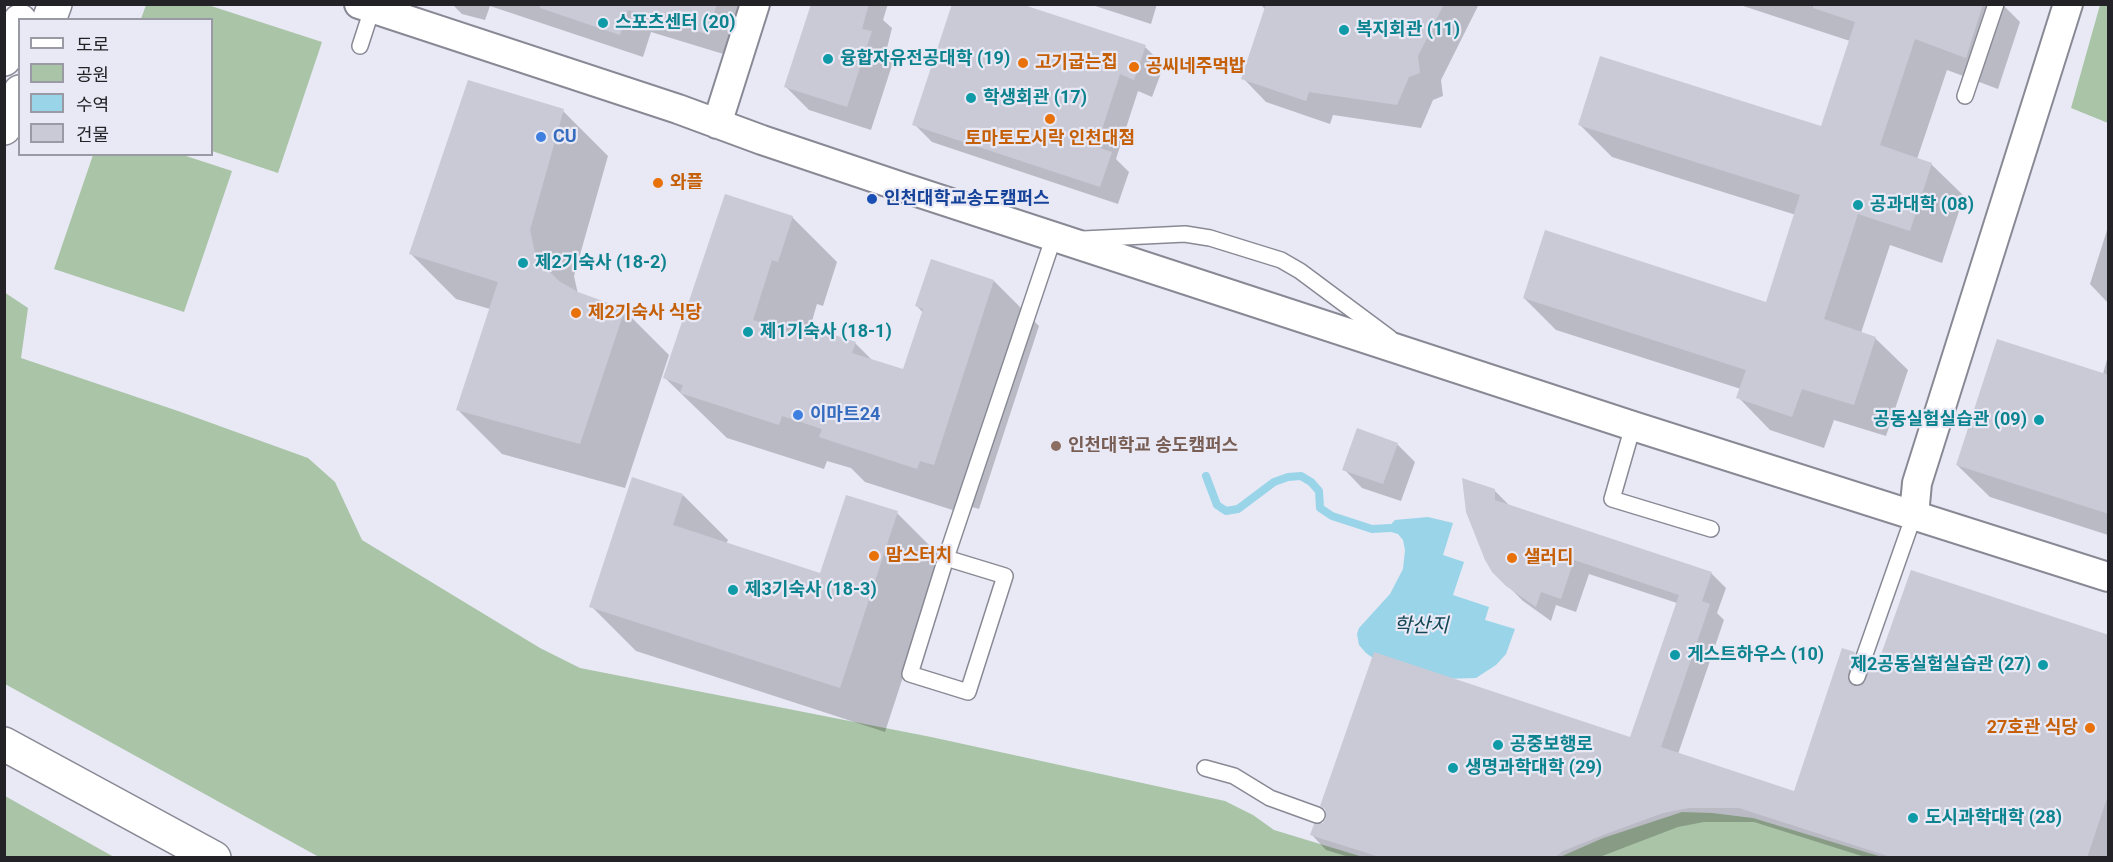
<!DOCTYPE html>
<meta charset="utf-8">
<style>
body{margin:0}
#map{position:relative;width:2113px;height:862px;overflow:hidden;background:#e8e9f5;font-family:Roboto,"Noto Sans KR",sans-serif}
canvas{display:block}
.frame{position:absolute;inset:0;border:6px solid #232327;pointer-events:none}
.legend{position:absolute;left:18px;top:18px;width:195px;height:138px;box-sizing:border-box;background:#e8e9f5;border:2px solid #999aa3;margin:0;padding:8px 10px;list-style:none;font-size:18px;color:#232327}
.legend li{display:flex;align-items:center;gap:12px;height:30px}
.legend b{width:30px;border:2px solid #999aa3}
</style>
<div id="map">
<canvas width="2113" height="862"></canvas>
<div class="frame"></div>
<ul class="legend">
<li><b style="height:8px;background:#fff"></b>도로</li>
<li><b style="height:16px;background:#aac4a7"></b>공원</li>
<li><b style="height:16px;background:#9ad4e9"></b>수역</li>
<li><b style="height:16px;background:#c9cad6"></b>건물</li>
</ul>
</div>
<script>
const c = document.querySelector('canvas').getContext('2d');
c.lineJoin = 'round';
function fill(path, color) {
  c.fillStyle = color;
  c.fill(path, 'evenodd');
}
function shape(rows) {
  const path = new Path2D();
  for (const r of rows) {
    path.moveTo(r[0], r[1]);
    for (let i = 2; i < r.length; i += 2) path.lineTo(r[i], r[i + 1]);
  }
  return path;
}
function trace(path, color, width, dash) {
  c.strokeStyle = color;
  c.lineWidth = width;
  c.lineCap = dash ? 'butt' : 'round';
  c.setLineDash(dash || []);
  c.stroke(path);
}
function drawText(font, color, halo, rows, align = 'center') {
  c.font = font + ' Roboto,"Noto Sans KR",sans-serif';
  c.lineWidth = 4.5;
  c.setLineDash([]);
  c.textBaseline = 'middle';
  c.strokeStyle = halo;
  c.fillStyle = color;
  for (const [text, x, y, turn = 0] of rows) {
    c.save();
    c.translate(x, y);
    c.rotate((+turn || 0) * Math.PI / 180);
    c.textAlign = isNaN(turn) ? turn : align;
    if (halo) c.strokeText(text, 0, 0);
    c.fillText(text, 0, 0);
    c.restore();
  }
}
fill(shape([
 [146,5,208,5,322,42,278,173,212,151,212,20,141,19],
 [2100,5,2108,5,2108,123,2071,108],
 [93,155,183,155,232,171,184,312,54,269],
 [4,292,28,308,21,358,178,411,308,458,335,482,362,540,540,648,580,668,931,737,1225,801,1253,815,1274,830,1363,857,319,857,5,684],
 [4,796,5,796,114,857,5,857],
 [1682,812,1712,813,1753,818,1882,857,1560,857,1603,838]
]), '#aac4a7');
fill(shape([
 [1428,517,1453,523,1443,555,1464,562,1453,595,1489,607,1485,620,1515,629,1506,654,1496,665,1476,678,1441,679,1377,661,1366,653,1359,645,1357,634,1359,628,1390,594,1403,569,1405,550,1403,540,1398,534,1391,532,1390,528,1392,523,1395,520]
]), '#9ad4e9');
fill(shape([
 [452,4,747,4,730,56,651,32,643,57,490,6,485,20,462,14],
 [813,4,888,4,883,20,892,28,887,48,895,56,871,130,809,110,786,87],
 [1089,4,1157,4,1151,24],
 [1260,4,1479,4,1441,80,1443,96,1433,100,1421,128,1333,115,1330,124,1266,102,1243,78,1266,10],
 [1737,4,2002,4,2020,22,1998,89,1947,70,1917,159,1931,164,1964,196,1942,263,1890,245,1861,333,1875,338,1908,370,1886,436,1834,420,1824,448,1770,430,1738,397,1741,389,1556,330,1524,298,1767,304,1796,215,1612,157,1580,125,1822,128,1850,41],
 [1145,47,1164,65,1152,97,1138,91,1116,159,1129,172,1118,204,932,142,914,124],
 [563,111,608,156,574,276,578,294,624,310,669,355,625,488,502,454,457,409,490,309,456,299,411,254],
 [792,217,837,262,823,306,817,304,810,328,855,343,873,361,904,371,923,313,917,306,994,281,1039,326,979,509,965,505,962,513,865,482,851,468,827,461,824,469,727,438,665,378],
 [2108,227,2108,303,2090,284],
 [2108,356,2108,535,1990,497,1957,465,2103,374],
 [1397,444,1415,462,1401,501,1362,488,1344,469],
 [1494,490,1509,505,1711,573,1726,588,1717,613,1724,620,1678,754,1795,793,1843,650,1854,654,1871,670,2108,637,2108,852,2107,858,1868,858,1754,822,1704,822,1678,827,1597,858,1352,858,1326,850,1312,835,1631,739,1677,603,1589,574,1576,612,1556,605,1551,621,1523,601,1493,571],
 [683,495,728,540,726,544,820,575,897,513,942,558,885,732,636,651,591,606]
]), '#0003');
trace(shape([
 [1206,476,1217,505,1226,511,1238,509,1274,482,1288,477,1301,476,1311,482,1319,491,1320,508,1332,516,1372,529,1390,528]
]), '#9ad4e9', 8);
fill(shape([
 [540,4,717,4,707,34,628,10,620,35,540,8],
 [811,4,869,4,862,29,872,31,847,107,784,87],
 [952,4,1021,4,1146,45,1134,80,1120,74,1105,120,1097,147,1112,152,1100,187,912,125],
 [1266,4,1444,4,1418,56,1420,73,1409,77,1397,105,1309,92,1306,101,1241,79],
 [1813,4,1983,4,1966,58,1915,39,1880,145,1932,163,1910,231,1858,214,1824,319,1876,337,1854,405,1802,389,1792,417,1736,398,1746,370,1523,298,1545,230,1766,302,1800,195,1578,125,1600,56,1821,126,1855,22,1813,8],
 [468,80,564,109,530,230,535,253,543,265,559,281,578,292,625,309,580,444,456,410,498,282,409,254],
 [725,194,793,216,778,262,772,260,753,320,803,336,807,326,856,342,852,353,903,369,923,309,915,306,931,259,994,280,934,465,920,461,917,469,819,437,822,429,782,416,779,425,680,393,683,385,663,378],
 [1997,339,2109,375,2109,514,1956,465],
 [1357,428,1398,443,1383,484,1342,470],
 [632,477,683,494,673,525,820,573,846,495,898,511,840,688,589,607],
 [1462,478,1495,489,1495,500,1712,572,1702,601,1710,604,1661,747,1794,791,1842,648,1855,652,1848,674,1849,683,1854,686,1863,685,1874,659,1879,660,1911,570,2109,635,2109,792,2087,858,1894,858,1739,808,1689,808,1663,813,1603,835,1563,851,1554,858,1383,858,1310,835,1314,824,1323,823,1326,818,1325,809,1320,806,1374,652,1630,737,1679,595,1574,560,1561,599,1541,592,1536,607,1506,586,1492,572,1485,560,1466,512]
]), '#c9cad6');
const lane = shape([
 [360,46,372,9],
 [1965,96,1996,4],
 [1083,239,1185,234,1210,238,1281,260,1300,271,1390,338],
 [1633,426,1612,499,1711,529],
 [946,558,1005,576,968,692,910,674,946,558],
 [946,558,1054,236],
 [1857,677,1914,515],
 [1205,768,1234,776,1270,798,1317,815]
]);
const street = shape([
 [359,4,678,109,762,140,905,188,1633,426,2108,577],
 [717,124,755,4],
 [1914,515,1917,483,2068,4]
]);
const secondary = shape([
 [49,20,55,4],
 [4,59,20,21],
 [4,128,20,92],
 [4,744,214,858]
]);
trace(lane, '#888994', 18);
trace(street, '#888994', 32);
trace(secondary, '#888994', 36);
trace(lane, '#fff', 15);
trace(street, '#fff', 28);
trace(secondary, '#fff', 33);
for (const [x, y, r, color] of [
 [603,23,6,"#0f9aa8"],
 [1344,30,6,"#0f9aa8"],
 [828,59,6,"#0f9aa8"],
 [1023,63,6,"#e8710a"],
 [1134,67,6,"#e8710a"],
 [971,98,6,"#0f9aa8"],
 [1050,119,6,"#e8710a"],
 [541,137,6,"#3f7fe0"],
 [658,183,6,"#e8710a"],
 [872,199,6,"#1a4fb4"],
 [1858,205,6,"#0f9aa8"],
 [523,263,6,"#0f9aa8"],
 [576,313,6,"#e8710a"],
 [748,332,6,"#0f9aa8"],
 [798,415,6,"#3f7fe0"],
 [2039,420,6,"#0f9aa8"],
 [1056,446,6,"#8d6e63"],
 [874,556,6,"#e8710a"],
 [1512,558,6,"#e8710a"],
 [733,590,6,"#0f9aa8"],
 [1675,655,6,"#0f9aa8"],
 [2043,665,6,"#0f9aa8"],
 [2090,728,6,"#e8710a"],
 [1498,745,6,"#0f9aa8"],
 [1453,768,6,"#0f9aa8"],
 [1913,818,6,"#0f9aa8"]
]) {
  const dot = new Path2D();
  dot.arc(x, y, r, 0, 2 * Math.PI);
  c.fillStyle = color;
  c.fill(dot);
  trace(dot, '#e8e9f5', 2);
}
drawText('bold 18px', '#0d838f', '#e8e9f5', [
 ["스포츠센터 (20)",615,23],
 ["복지회관 (11)",1356,30],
 ["융합자유전공대학 (19)",840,59],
 ["학생회관 (17)",983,98],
 ["공과대학 (08)",1870,205],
 ["제2기숙사 (18-2)",535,263],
 ["제1기숙사 (18-1)",760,332],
 ["공동실험실습관 (09)",2027,420,"right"],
 ["제3기숙사 (18-3)",745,590],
 ["게스트하우스 (10)",1687,655],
 ["제2공동실험실습관 (27)",2031,665,"right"],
 ["공중보행로",1510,745],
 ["생명과학대학 (29)",1465,768],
 ["도시과학대학 (28)",1925,818]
], 'left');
drawText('bold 18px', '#c56008', '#e8e9f5', [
 ["고기굽는집",1035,63],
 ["공씨네주먹밥",1146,67],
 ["토마토도시락 인천대점",1050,139,"center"],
 ["와플",670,183],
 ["제2기숙사 식당",588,313],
 ["맘스터치",886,556],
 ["샐러디",1524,558],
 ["27호관 식당",2078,728,"right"]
], 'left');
drawText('bold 18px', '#366cbe', '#e8e9f5', [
 ["CU",553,137],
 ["이마트24",810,415]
], 'left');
drawText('bold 18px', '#164399', '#e8e9f5', [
 ["인천대학교송도캠퍼스",884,199]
], 'left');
drawText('bold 18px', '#785e54', '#e8e9f5', [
 ["인천대학교 송도캠퍼스",1068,446]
], 'left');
drawText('italic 20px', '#144655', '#e8e9f5', [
 ["학산지",1421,627]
]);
</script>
